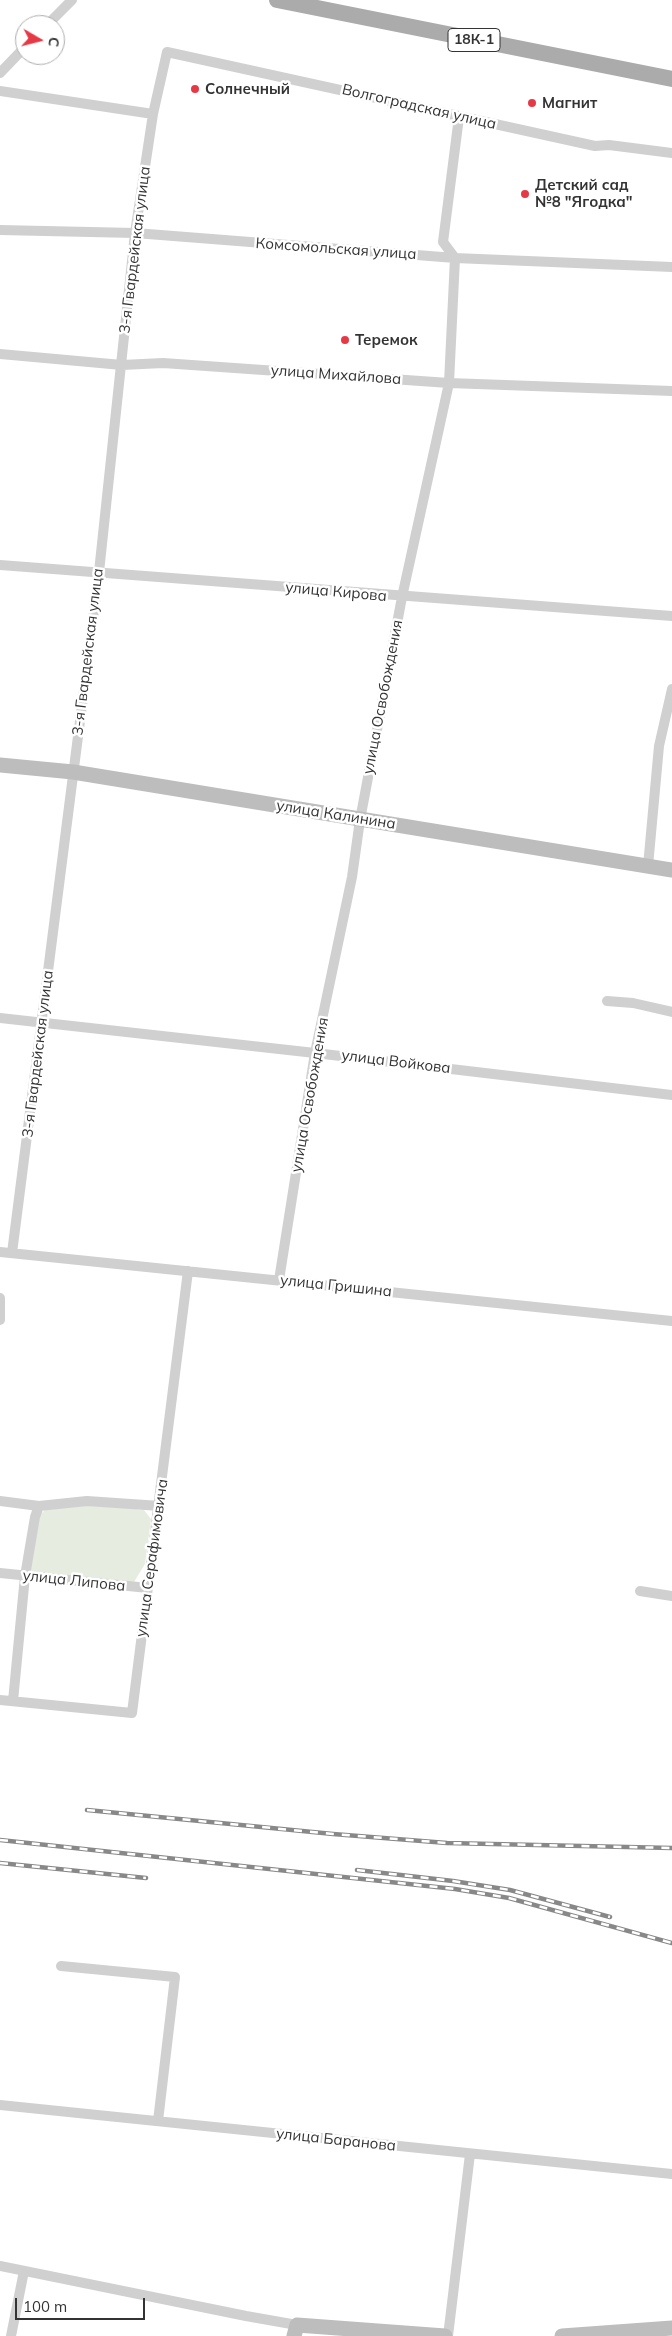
<!DOCTYPE html>
<meta charset="utf-8">
<style>
body{margin:0}
#map{position:relative;width:672px;height:2336px;overflow:hidden;background:#fff;font-family:Mulish,sans-serif}
canvas{display:block}
.north{position:absolute;left:15px;top:15px;width:50px;height:50px;box-sizing:border-box;background:#fff;border:1px solid #adadad;border-radius:50%;rotate:98deg;font-size:14px;font-weight:700;line-height:20px;text-align:center;color:#333}
.north::after{content:'';display:block;margin:auto;width:18px;height:22px;background:#e63946;clip-path:polygon(50% 0,100% 100%,50% 72%,0 100%)}
.scale{position:absolute;left:15px;top:2298px;width:130px;height:22px;box-sizing:border-box;border:2px solid #333;border-top:0;padding-left:6px;font-size:15px;line-height:18px;white-space:nowrap;color:#333;-webkit-text-stroke:4px #fff;paint-order:stroke}
</style>
<div id="map">
<canvas width="672" height="2336"></canvas>
<div class="north">С</div>
<div class="scale">100 m</div>
</div>
<script>
const c = document.querySelector('canvas').getContext('2d');
c.lineJoin = 'round';
function fill(path, color) {
  c.fillStyle = color;
  c.fill(path, 'evenodd');
}
function shape(rows) {
  const path = new Path2D();
  for (const r of rows) {
    path.moveTo(r[0], r[1]);
    for (let i = 2; i < r.length; i += 2) path.lineTo(r[i], r[i + 1]);
  }
  return path;
}
function trace(path, color, width, dash) {
  c.strokeStyle = color;
  c.lineWidth = width;
  c.lineCap = dash ? 'butt' : 'round';
  c.setLineDash(dash || []);
  c.stroke(path);
}
function drawText(font, color, halo, rows, align = 'center') {
  c.font = font + ' Mulish,sans-serif';
  c.lineWidth = 5;
  c.setLineDash([]);
  c.textBaseline = 'middle';
  c.strokeStyle = halo;
  c.fillStyle = color;
  for (const [text, x, y, turn = 0] of rows) {
    c.save();
    c.translate(x, y);
    c.rotate((+turn || 0) * Math.PI / 180);
    c.textAlign = isNaN(turn) ? turn : align;
    if (halo) c.strokeText(text, 0, 0);
    c.fillText(text, 0, 0);
    c.restore();
  }
}
fill(shape([
 [62,1506,107,1506,144,1510,151,1519,145,1564,134,1582,30,1572,40,1515,47,1508]
]), '#e6ecdf');
trace(shape([
 [47,25,72,0],
 [0,73,25,47],
 [0,91,153,114],
 [0,230,135,233,455,258,672,267],
 [0,354,122,365,163,363,449,383,672,391],
 [0,565,672,616],
 [648,866,659,746,672,689],
 [607,1001,633,1003,672,1012],
 [0,1018,315,1053,672,1095],
 [0,1252,672,1321],
 [12,1253,99,572,135,233,153,114,167,52,595,146,609,145,672,153],
 [279,1280,315,1053,352,877,360,820,402,597,449,383,455,258,443,242,459,117],
 [0,1298,0,1320],
 [0,1501,39,1506,87,1501,160,1506],
 [0,1573,148,1588],
 [640,1591,672,1596],
 [0,1700,132,1713,188,1271],
 [13,1701,25,1576,35,1517,39,1506],
 [61,1966,175,1977,158,2121],
 [0,2105,672,2174],
 [0,2266,246,2316,297,2325],
 [11,2336,24,2271],
 [448,2336,470,2154]
]), '#d0d0d0', 10);
trace(shape([
 [0,765,73,772,672,870],
 [294,2336,297,2325,445,2336],
 [562,2336,672,2328]
]), '#bdbdbd', 15);
trace(shape([
 [277,0,672,79]
]), '#ababab', 16);
const rail = shape([
 [87,1810,333,1834,447,1843,672,1848],
 [0,1840,455,1889,509,1898,672,1943],
 [0,1863,146,1878],
 [357,1870,453,1881,510,1890,610,1917]
]);
trace(rail, '#888', 4.5);
trace(rail, '#fff', 2.5, [8]);
for (const [x, y, r, color] of [
 [195,89,5,"#e63946"],
 [532,103,5,"#e63946"],
 [525,194,5,"#e63946"],
 [345,340,5,"#e63946"]
]) {
  const dot = new Path2D();
  dot.arc(x, y, r, 0, 2 * Math.PI);
  c.fillStyle = color;
  c.fill(dot);
  trace(dot, '#fff', 2);
}
for (const [x, y, w] of [
 [474,40,52]
]) {
  const box = new Path2D();
  box.roundRect(x - w / 2, y - 11.5, w, 23, 4);
  c.fillStyle = '#fff';
  c.fill(box);
  trace(box, '#333', 1);
}
drawText('bold 14px', '#333', null, [
 ["18К-1",474,40]
]);
drawText('bold 15px', '#333', '#fff', [
 ["Солнечный",205,89],
 ["Магнит",542,103],
 ["Детский сад",535,185],
 ["№8 \"Ягодка\"",535,202],
 ["Теремок",355,340]
], 'left');
drawText('15px', '#333', '#fff', [
 ["Волгоградская улица",419,107,13],
 ["Комсомольская улица",336,249,4],
 ["3-я Гвардейская улица",135,250,-83],
 ["улица Михайлова",336,375,4],
 ["улица Кирова",336,592,5],
 ["3-я Гвардейская улица",88,652,-83],
 ["улица Освобождения",383,697,-79],
 ["улица Калинина",336,815,9],
 ["3-я Гвардейская улица",38,1054,-83],
 ["улица Войкова",396,1062,7],
 ["улица Освобождения",310,1095,-80],
 ["улица Гришина",336,1286,6],
 ["улица Серафимовича",152,1558,-82],
 ["улица Липова",74,1581,6],
 ["улица Баранова",336,2140,6]
]);
</script>
